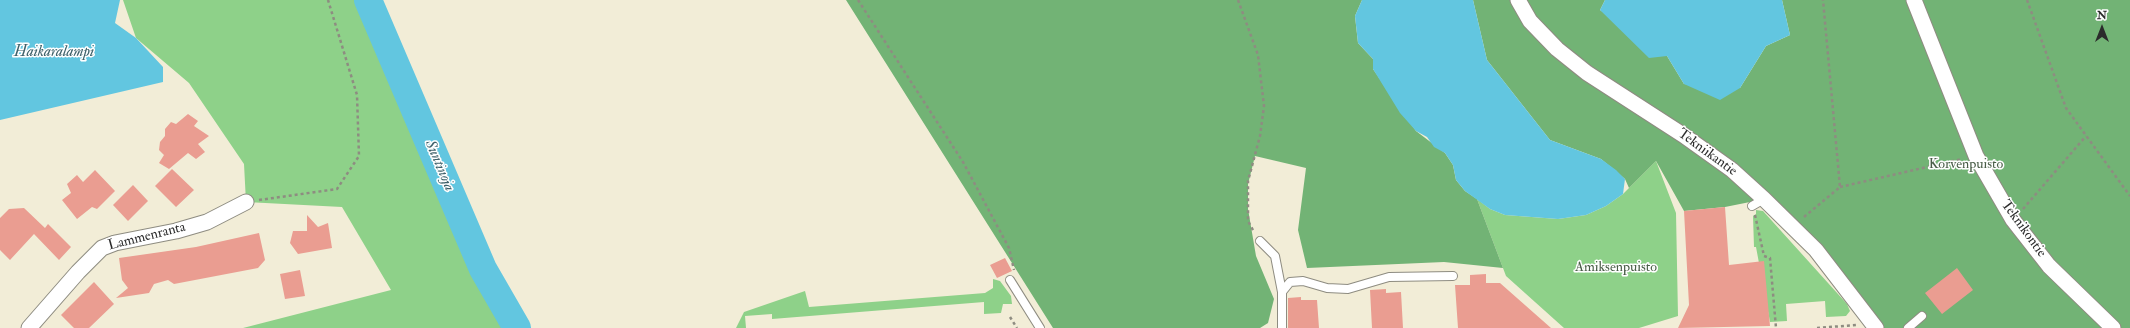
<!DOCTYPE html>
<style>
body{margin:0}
#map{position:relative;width:2130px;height:328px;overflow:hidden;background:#f2edd7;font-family:"IM FELL Double Pica",serif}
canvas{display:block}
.north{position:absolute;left:2082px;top:8px;width:40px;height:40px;-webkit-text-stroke:3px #fff;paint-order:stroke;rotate:0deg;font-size:11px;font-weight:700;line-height:16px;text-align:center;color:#2b2b2b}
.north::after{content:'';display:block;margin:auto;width:14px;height:18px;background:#2b2b2b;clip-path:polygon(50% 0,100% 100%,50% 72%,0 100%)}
</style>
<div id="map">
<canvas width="2130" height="328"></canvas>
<div class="north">N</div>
</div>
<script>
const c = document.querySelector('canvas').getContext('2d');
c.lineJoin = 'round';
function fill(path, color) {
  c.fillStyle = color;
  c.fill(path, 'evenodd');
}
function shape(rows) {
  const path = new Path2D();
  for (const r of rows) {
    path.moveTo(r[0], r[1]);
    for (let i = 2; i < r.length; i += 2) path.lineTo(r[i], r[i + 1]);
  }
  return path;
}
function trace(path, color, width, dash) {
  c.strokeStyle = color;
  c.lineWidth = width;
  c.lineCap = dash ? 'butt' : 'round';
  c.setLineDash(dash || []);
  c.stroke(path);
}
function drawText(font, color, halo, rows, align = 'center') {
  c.font = font + ' "IM FELL Double Pica",serif';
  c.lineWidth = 3;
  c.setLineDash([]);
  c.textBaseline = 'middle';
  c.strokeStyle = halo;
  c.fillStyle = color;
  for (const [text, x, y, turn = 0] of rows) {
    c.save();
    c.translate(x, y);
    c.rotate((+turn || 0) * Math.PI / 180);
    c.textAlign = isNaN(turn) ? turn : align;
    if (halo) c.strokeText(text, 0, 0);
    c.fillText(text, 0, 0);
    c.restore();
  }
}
fill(shape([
 [123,0,368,0,483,269,517,328,243,328,391,290,342,207,246,202,244,164,189,83,136,38],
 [1656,161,1676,213,1678,316,1639,328,1564,328,1506,276,1477,199,1490,209,1505,215,1558,219,1586,215,1606,206,1623,194],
 [1756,210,1763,211,1847,304,1850,311,1846,316,1826,317,1825,301,1786,304,1787,321,1770,322,1756,247,1754,247,1753,216,1756,214],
 [993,279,1000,281,1011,296,1012,304,1003,304,1001,313,984,314,984,302,772,319,772,314,745,316,746,328,736,328,744,312,805,291,809,307,985,293,993,288]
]), '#8ed189');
fill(shape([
 [846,0,1362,0,1355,16,1358,43,1373,59,1373,69,1416,131,1445,153,1453,165,1456,180,1465,191,1477,199,1503,268,1444,262,1307,268,1298,230,1306,168,1255,156,1248,184,1248,209,1256,256,1274,299,1268,323,1260,328,1053,328],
 [1473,0,1605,0,1600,10,1667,56,1684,84,1740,88,1766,46,1790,35,1782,0,2130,0,2130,328,1878,328,1765,199,1725,207,1684,211,1656,161,1629,188,1625,179,1601,159,1550,140,1487,60]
]), '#72b375');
fill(shape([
 [0,0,120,0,115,23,136,38,163,67,163,82,0,120],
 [1362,0,1473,0,1487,60,1550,140,1601,159,1616,170,1625,179,1623,194,1606,206,1586,215,1558,219,1505,215,1490,209,1465,191,1456,180,1453,165,1445,153,1434,147,1427,137,1416,131,1400,113,1373,69,1373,59,1358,43,1355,16],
 [1605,0,1782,0,1790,35,1766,46,1740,88,1720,100,1684,84,1667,56,1649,58,1600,10]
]), '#62c6e0');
trace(shape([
 [368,0,483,269,517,328]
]), '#62c6e0', 28);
fill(shape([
 [188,114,198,121,194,126,209,136,198,144,205,152,196,159,188,153,169,169,159,163,164,155,159,150,160,142,165,136,165,129,171,122,176,124],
 [172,169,194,190,176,207,155,186],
 [95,170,115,191,97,209,92,207,77,219,62,200,71,193,67,184,77,175,83,182],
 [133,185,148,201,128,221,113,205],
 [1725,207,1729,265,1764,261,1770,326,1678,328,1689,305,1684,211],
 [24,208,45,228,48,224,71,247,59,260,34,234,10,260,0,250,0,218,9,209],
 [307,215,318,227,328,223,332,248,298,254,290,243,293,231,307,231],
 [259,233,265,260,258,268,174,284,168,280,154,284,149,293,116,298,128,288,122,280,119,258,196,247],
 [1005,258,1012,271,997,278,990,265],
 [1957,268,1973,290,1942,314,1925,293],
 [300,270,305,296,285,299,280,274],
 [1486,274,1486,283,1500,283,1551,328,1458,328,1455,285,1470,285,1470,275],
 [94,282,114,304,89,328,74,328,61,315],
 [1386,289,1386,293,1401,292,1403,328,1372,328,1370,290],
 [1301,297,1301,300,1317,300,1319,328,1288,328,1288,298]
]), '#ea9d91');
const lane = shape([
 [1752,206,1764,199],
 [1260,241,1275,256,1282,292],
 [1010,280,1040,328],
 [1282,328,1282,292,1290,282,1303,281,1327,288,1348,289,1389,277,1453,276],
 [1908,328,1922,316]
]);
const street = shape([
 [1518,0,1530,21,1557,49,1587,73,1683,135,1732,170,1764,199,1816,250,1876,328],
 [1914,0,1976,156,2013,220,2049,266,2113,328],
 [29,328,78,272,102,248,115,243,176,231,207,222,246,202]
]);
trace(lane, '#8e8c81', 10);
trace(street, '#8e8c81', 17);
trace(shape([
 [858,0,963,162,1009,248,1014,270],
 [1238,0,1258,55,1264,106,1260,136,1248,181,1248,221,1254,232],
 [2027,0,2066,108,2130,196],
 [1840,187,1962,159],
 [259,200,337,189,359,156,357,95,328,0],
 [2023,209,2086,136],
 [1755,215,1764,256,1770,258,1776,328],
 [1804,217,1840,187,1823,0],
 [1010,317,1017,328],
 [1817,328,1856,325]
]), '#8e8c81', 2.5, [3, 3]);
trace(lane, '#fff', 8);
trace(street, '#fff', 15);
drawText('14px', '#2b2b2b', '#fff', [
 ["Tekniikantie",1707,153,36],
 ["Teknikontie",2023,229,54],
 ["Lammenranta",147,237,-14]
]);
drawText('14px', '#495d47', '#fff', [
 ["Korvenpuisto",1966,165],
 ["Amiksenpuisto",1616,268]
]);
drawText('italic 15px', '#3e616a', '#fff', [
 ["Haikaralampi",54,53],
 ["Suntinoja",439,166,67]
]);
</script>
